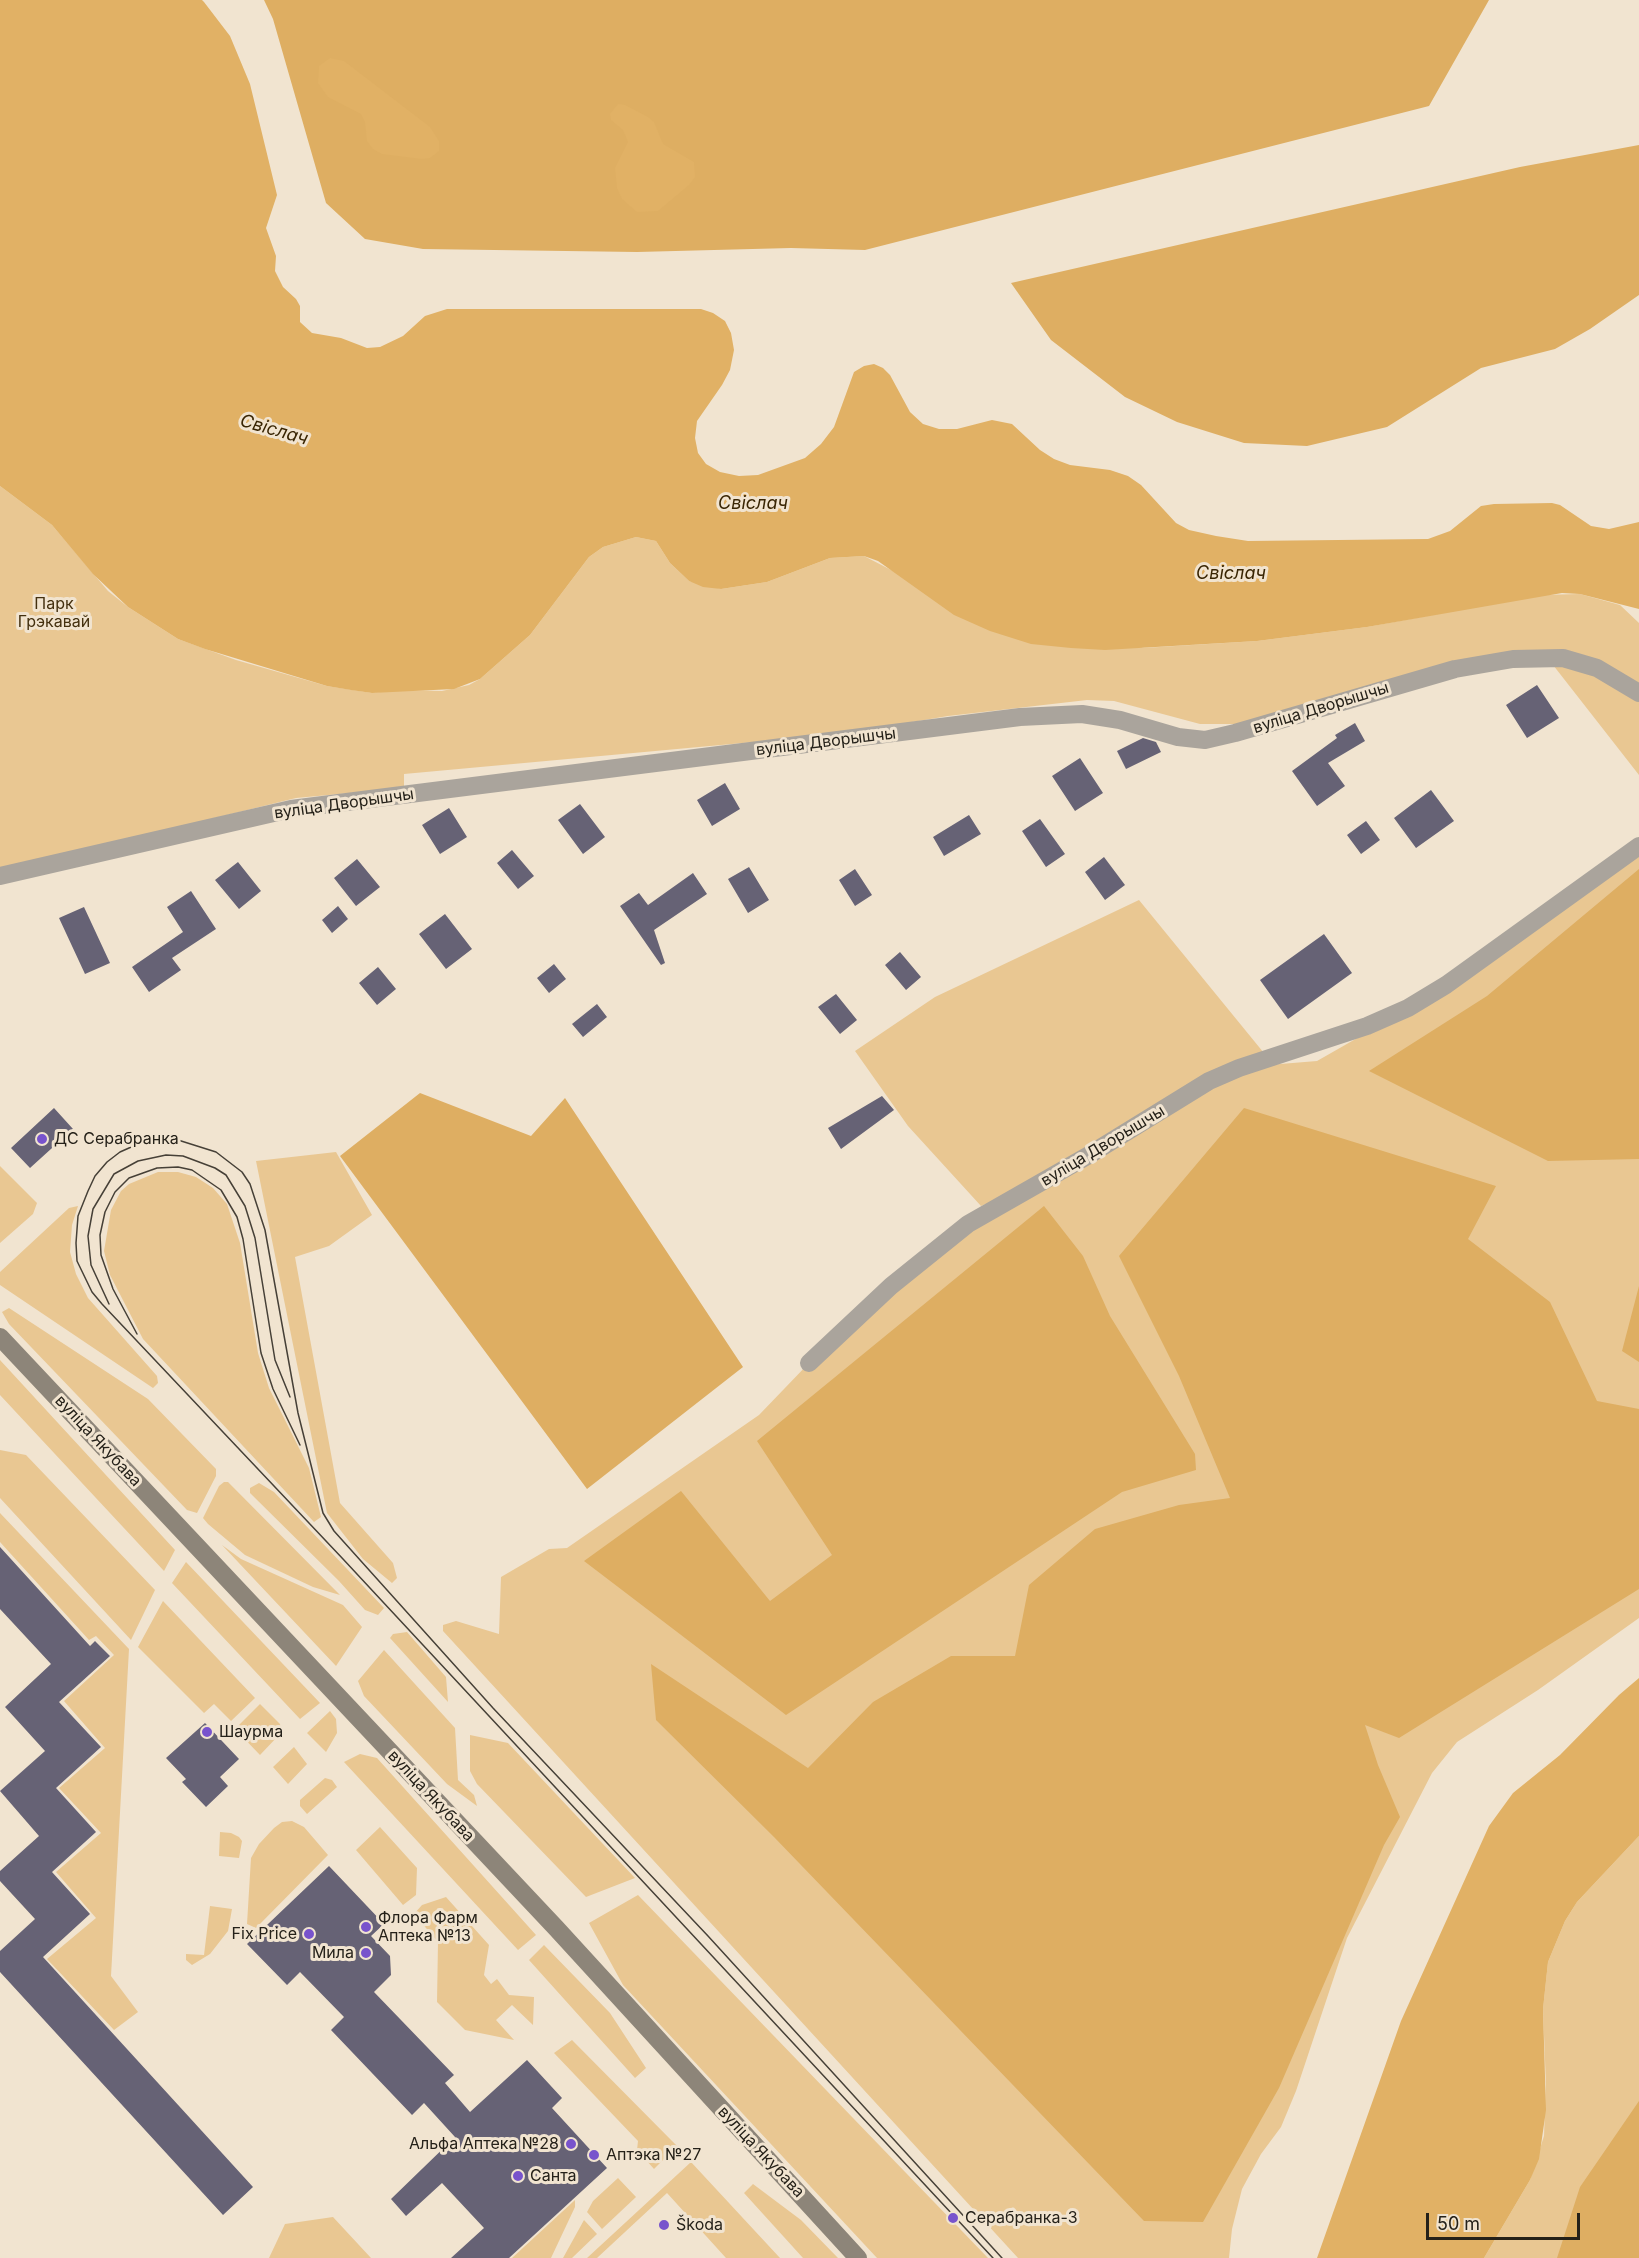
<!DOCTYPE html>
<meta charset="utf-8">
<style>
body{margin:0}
#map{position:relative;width:1639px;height:2258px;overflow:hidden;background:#f1e4d0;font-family:Inter,sans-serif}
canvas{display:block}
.scale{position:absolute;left:1426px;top:2213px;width:154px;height:27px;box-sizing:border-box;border:3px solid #252119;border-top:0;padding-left:8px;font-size:18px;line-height:21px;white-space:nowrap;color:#252119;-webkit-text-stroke:4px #f1e4d0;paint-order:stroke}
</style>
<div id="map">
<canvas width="1639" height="2258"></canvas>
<div class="scale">50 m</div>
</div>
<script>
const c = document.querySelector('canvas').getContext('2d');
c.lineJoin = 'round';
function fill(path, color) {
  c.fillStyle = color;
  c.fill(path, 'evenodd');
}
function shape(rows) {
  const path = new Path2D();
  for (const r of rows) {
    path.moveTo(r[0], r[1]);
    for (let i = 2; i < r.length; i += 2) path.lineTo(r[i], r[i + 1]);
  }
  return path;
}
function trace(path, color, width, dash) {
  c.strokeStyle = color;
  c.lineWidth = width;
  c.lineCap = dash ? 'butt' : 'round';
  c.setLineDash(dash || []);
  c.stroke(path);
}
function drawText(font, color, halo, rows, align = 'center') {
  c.font = font + ' Inter,sans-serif';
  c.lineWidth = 6;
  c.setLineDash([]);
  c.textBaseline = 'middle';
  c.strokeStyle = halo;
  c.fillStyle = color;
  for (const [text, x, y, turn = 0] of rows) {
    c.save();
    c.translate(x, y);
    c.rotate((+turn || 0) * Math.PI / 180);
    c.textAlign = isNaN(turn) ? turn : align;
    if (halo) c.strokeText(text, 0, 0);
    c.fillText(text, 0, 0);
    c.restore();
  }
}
fill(shape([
 [0,486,52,525,108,591,128,607,178,639,236,660,327,686,372,693,398,690,442,691,469,685,480,679,530,635,589,557,603,547,636,537,656,541,670,563,689,581,721,589,767,582,830,558,864,556,895,572,1143,648,1257,641,1367,627,1540,595,1580,594,1620,605,1639,623,1639,775,1546,656,1238,724,1200,724,1114,701,1087,700,948,716,841,734,404,774,404,788,296,798,0,871],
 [1639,847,1639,1618,1538,1690,1457,1742,1432,1773,1347,1938,1296,2091,1281,2127,1261,2154,1242,2189,1232,2229,1229,2258,1018,2258,443,1631,443,1625,456,1621,499,1634,501,1577,549,1549,567,1548,759,1415,809,1363,967,1225,1058,1174,981,1206,908,1126,855,1051,935,997,1139,900,1268,1058,1256,1066,1317,1061,1445,988],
 [336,1152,372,1215,329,1246,295,1257,340,1503,393,1563,397,1578,392,1583,363,1559,327,1513,256,1161],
 [0,1166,37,1203,33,1214,0,1243],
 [158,1172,178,1172,196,1177,213,1188,227,1204,240,1243,258,1353,269,1388,309,1468,321,1517,314,1522,143,1339,110,1275,104,1251,111,1210,121,1191,129,1184],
 [78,1206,72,1225,70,1252,76,1274,88,1298,157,1376,158,1383,153,1388,0,1285,0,1272,69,1208],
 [9,1308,148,1399,216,1469,216,1476,197,1513,187,1510,9,1324,2,1312],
 [0,1360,175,1550,164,1571,0,1395],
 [0,1450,26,1455,155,1590,131,1640,0,1498],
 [224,1482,228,1482,340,1595,313,1587,245,1555,208,1524,203,1518,219,1486],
 [259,1483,274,1492,384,1608,378,1615,365,1610,339,1581,250,1493,250,1488],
 [0,1513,129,1649,111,1976,138,2012,114,2030,47,1959,96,1918,56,1872,101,1833,59,1788,105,1748,64,1701,114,1655,96,1636,89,1640,0,1542],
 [222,1545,241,1559,343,1605,362,1627,336,1666],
 [186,1562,320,1703,300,1719,172,1583],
 [163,1601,255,1698,231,1721,214,1704,204,1713,138,1647],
 [407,1632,446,1677,448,1702,390,1638,393,1634],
 [384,1650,455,1728,458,1780,474,1795,477,1806,447,1784,364,1696,358,1681],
 [260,1704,280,1724,281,1730,279,1735,260,1755,235,1729],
 [330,1711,336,1719,337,1733,326,1752,307,1733],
 [470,1735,508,1743,635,1878,586,1897,477,1784,470,1771],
 [294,1747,307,1764,288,1784,273,1767],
 [360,1754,377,1758,536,1935,518,1950,344,1762],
 [325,1778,332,1780,337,1787,307,1814,300,1806,300,1800],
 [292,1821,304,1827,328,1855,256,1928,247,1924,251,1858,259,1844,274,1828,282,1822],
 [380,1827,417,1868,416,1895,403,1905,356,1850],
 [220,1832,231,1833,239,1837,242,1841,239,1858,219,1856],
 [1639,1836,1639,2258,1484,2258,1530,2180,1544,2136,1546,2085,1543,2009,1548,1962,1565,1921,1577,1902],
 [638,1895,988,2258,877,2258,623,1985,589,1923],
 [446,1897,489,1945,484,1975,491,1984,497,1979,509,1995,534,1997,533,2025,512,2005,496,2020,514,2040,465,2030,437,2002,438,1942,414,1914,422,1905],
 [210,1906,232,1909,228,1931,210,1954,192,1965,186,1960,186,1954,204,1955],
 [544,1945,610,2013,646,2068,635,2078,529,1960],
 [572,2040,677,2146,654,2169,637,2150,638,2141,554,2053],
 [691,2162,780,2258,726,2258,667,2193,597,2258,587,2258],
 [618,2178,636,2197,602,2229,587,2212,593,2201],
 [753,2184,801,2220,838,2258,803,2258,744,2193],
 [575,2200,575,2207,551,2258,512,2258],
 [333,2217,371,2258,269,2258,285,2224],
 [584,2220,597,2234,572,2258,563,2258]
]), '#e9c792');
fill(shape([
 [264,0,1489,0,1429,106,865,250,791,248,637,252,423,249,365,239,326,203,273,19],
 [1639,145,1639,295,1590,329,1555,349,1481,368,1387,427,1307,446,1244,443,1177,422,1125,397,1051,340,1011,283,1520,167],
 [1639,869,1639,1159,1548,1161,1369,1071,1487,996],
 [420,1093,531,1136,565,1098,743,1367,587,1489,340,1156],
 [1244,1108,1496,1186,1468,1239,1550,1302,1597,1401,1639,1409,1639,1589,1399,1738,1365,1725,1378,1765,1400,1817,1384,1845,1279,2088,1203,2222,1144,2221,774,1837,656,1720,651,1664,808,1768,873,1702,951,1656,1015,1656,1029,1585,1095,1529,1179,1505,1230,1498,1179,1376,1119,1256],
 [1044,1206,1083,1256,1110,1316,1195,1454,1196,1470,1122,1492,786,1715,584,1561,681,1491,770,1601,832,1555,757,1441],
 [1639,1286,1639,1362,1622,1351],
 [1639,2101,1639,2258,1557,2258,1580,2187]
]), '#deae62');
fill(shape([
 [0,0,202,0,204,2,230,36,250,84,277,195,266,228,276,256,275,271,283,287,296,299,300,306,300,322,312,333,341,338,367,348,380,347,403,336,425,316,447,309,701,309,713,313,725,321,731,333,734,350,730,370,722,385,697,421,695,438,698,453,706,464,720,472,739,476,758,475,805,458,821,444,834,427,854,372,864,366,874,364,883,368,890,375,910,412,923,424,939,429,957,429,992,420,1012,424,1040,450,1054,459,1070,465,1110,470,1128,476,1141,485,1176,523,1189,530,1216,536,1248,541,1428,539,1450,531,1481,506,1494,504,1552,503,1560,505,1591,526,1609,529,1639,522,1639,609,1580,594,1562,593,1367,627,1257,641,1105,650,1071,648,1031,644,990,631,954,615,878,561,864,556,830,558,767,582,721,589,703,587,689,581,670,563,656,541,636,537,603,547,589,557,530,635,480,679,454,689,372,693,351,690,327,686,205,649,178,639,128,607,93,574,52,525,0,486],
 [330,58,344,61,430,127,439,141,439,151,430,158,422,159,382,154,373,149,367,141,365,122,361,114,328,97,318,83,319,66],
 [618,104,625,105,648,117,654,122,663,144,694,162,695,177,689,185,658,211,637,212,622,199,617,188,615,168,628,142,623,130,611,120,610,114],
 [1639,1678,1639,1836,1577,1902,1565,1921,1548,1962,1543,2009,1546,2110,1539,2159,1530,2180,1484,2258,1317,2258,1401,2021,1489,1826,1513,1793,1560,1755,1619,1695]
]), '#e1b165');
fill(shape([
 [1537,685,1559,718,1527,738,1506,705],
 [1355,723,1365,741,1328,763,1345,786,1317,806,1292,771,1337,738,1335,735],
 [1143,738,1156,742,1161,752,1126,769,1117,751],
 [1080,758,1103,793,1075,811,1052,776],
 [725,783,740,809,712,826,697,800],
 [1431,790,1454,821,1416,848,1394,818],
 [580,804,605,837,583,854,558,820],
 [449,808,467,837,440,854,422,825],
 [969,815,981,834,944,856,933,837],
 [1040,819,1065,854,1046,867,1022,831],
 [1366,821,1380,840,1361,854,1347,835],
 [512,850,534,876,518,889,497,863],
 [1104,857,1125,885,1105,900,1085,872],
 [357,859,380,887,356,906,334,878],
 [238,862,261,891,239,909,215,880],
 [749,867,769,900,748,913,728,879],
 [855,869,872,895,855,906,839,880],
 [693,873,707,894,654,930,665,963,661,965,620,906,639,893,648,905],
 [191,891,216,929,172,958,181,970,149,992,132,967,183,932,167,907],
 [338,906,348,919,332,933,322,920],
 [84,907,110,963,85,974,59,918],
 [445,914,472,949,446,969,419,934],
 [1324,934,1352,973,1288,1019,1260,980],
 [900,952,921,977,906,990,885,965],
 [554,964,566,979,549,993,537,978],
 [378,967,396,989,377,1005,359,983],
 [836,994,857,1020,840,1034,818,1007],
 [597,1004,607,1017,583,1037,572,1024],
 [882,1096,894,1110,841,1149,828,1128],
 [54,1108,73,1129,30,1168,11,1148],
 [0,1547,90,1646,95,1641,110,1656,59,1702,101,1747,56,1788,96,1832,52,1872,90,1914,43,1957,253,2187,223,2215,0,1972,0,1951,35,1919,0,1881,0,1871,39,1836,0,1791,45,1751,5,1707,51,1664,0,1609],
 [205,1723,239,1759,220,1777,228,1786,206,1807,182,1782,186,1779,166,1758],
 [329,1866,384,1924,371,1936,390,1956,391,1975,374,1992,454,2075,445,2083,470,2112,527,2060,562,2098,552,2108,607,2168,509,2258,451,2258,484,2228,442,2183,406,2216,391,2199,455,2137,424,2103,412,2115,331,2030,344,2017,300,1972,287,1985,247,1944]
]), '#666275');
trace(shape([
 [0,876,291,809,1020,717,1082,714,1120,720,1178,737,1205,740,1235,733,1455,669,1513,659,1563,658,1597,668,1639,693],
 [809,1363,891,1286,968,1224,1089,1155,1209,1081,1239,1068,1367,1026,1408,1008,1446,985,1639,846]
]), '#aaa49c', 18);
trace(shape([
 [0,1337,556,1928,858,2258]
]), '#8d8579', 18);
trace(shape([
 [109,1304,91,1265,88,1236,93,1209,114,1174,138,1161,166,1155,183,1156,215,1168,226,1175,245,1206,255,1238,275,1360,290,1397],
 [137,1334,113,1289,101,1255,100,1235,105,1212,115,1192,129,1178,157,1168,178,1167,192,1170,221,1190,237,1217,243,1239,261,1353,273,1389,300,1445],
 [993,2258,343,1559,102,1304,92,1292,77,1261,76,1243,78,1216,88,1191,95,1176,107,1162,120,1152,138,1144,161,1140,178,1140,216,1152,242,1172,250,1184,265,1230,298,1413,323,1513,334,1531,493,1708,708,1936,1002,2258]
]), '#464037', 1.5);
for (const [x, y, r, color] of [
 [42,1139,6,"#7853cc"],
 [207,1732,6,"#7853cc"],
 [366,1927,6,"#7853cc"],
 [309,1934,6,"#7853cc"],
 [366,1953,6,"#7853cc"],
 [571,2144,6,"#7853cc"],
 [594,2155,6,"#7853cc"],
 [518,2176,6,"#7853cc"],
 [953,2218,6,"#7853cc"],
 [664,2225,6,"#7853cc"]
]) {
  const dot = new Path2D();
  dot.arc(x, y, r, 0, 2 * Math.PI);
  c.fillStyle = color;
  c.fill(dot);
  trace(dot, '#f1e4d0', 2);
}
drawText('16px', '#44300f', '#f1e4d0', [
 ["Парк",54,604],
 ["Грэкавай",54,622]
]);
drawText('16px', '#252119', '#f1e4d0', [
 ["вуліца Дворышчы",1321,708,-17],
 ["вуліца Дворышчы",826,742,-7],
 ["вуліца Дворышчы",344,804,-8],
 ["вуліца Дворышчы",1103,1146,-31],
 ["вуліца Якубава",98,1441,47],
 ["вуліца Якубава",431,1796,47],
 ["вуліца Якубава",761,2152,47]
]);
drawText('16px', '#252119', '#f1e4d0', [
 ["ДС Серабранка",54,1139],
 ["Шаурма",219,1732],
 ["Флора Фарм",378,1918],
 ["Аптека №13",378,1936],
 ["Fix Price",297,1934,"right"],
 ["Мила",354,1953,"right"],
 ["Альфа Аптека №28",559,2144,"right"],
 ["Аптэка №27",606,2155],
 ["Санта",530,2176],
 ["Серабранка-3",965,2218],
 ["Škoda",676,2225]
], 'left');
drawText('italic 18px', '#392503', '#f1e4d0', [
 ["Свіслач",274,430,16],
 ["Свіслач",753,504],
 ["Свіслач",1231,574]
]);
</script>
